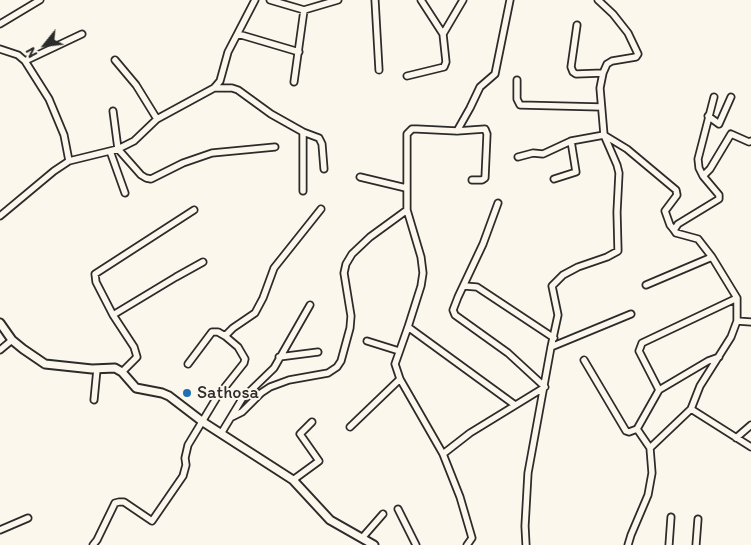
<!DOCTYPE html>
<style>
body{margin:0}
#map{position:relative;width:751px;height:545px;overflow:hidden;background:#fbf7ec;font-family:Itim,sans-serif}
canvas{display:block}
.north{position:absolute;left:20px;top:20px;width:50px;height:50px;-webkit-text-stroke:4px #fbf7ec;paint-order:stroke;rotate:241deg;font-size:14px;font-weight:700;line-height:20px;text-align:center;color:#2b2b2b}
.north::after{content:'';display:block;margin:auto;width:18px;height:22px;background:#2b2b2b;clip-path:polygon(50% 0,100% 100%,50% 72%,0 100%)}
</style>
<div id="map">
<canvas width="751" height="545"></canvas>
<div class="north">N</div>
</div>
<script>
const c = document.querySelector('canvas').getContext('2d');
c.lineJoin = 'round';
function shape(rows) {
  const path = new Path2D();
  for (const r of rows) {
    path.moveTo(r[0], r[1]);
    for (let i = 2; i < r.length; i += 2) path.lineTo(r[i], r[i + 1]);
  }
  return path;
}
function trace(path, color, width, dash) {
  c.strokeStyle = color;
  c.lineWidth = width;
  c.lineCap = dash ? 'butt' : 'round';
  c.setLineDash(dash || []);
  c.stroke(path);
}
function drawText(font, color, halo, rows, align = 'center') {
  c.font = font + ' Itim,sans-serif';
  c.lineWidth = 4;
  c.setLineDash([]);
  c.textBaseline = 'middle';
  c.strokeStyle = halo;
  c.fillStyle = color;
  for (const [text, x, y, turn = 0] of rows) {
    c.save();
    c.translate(x, y);
    c.rotate((+turn || 0) * Math.PI / 180);
    c.textAlign = isNaN(turn) ? turn : align;
    if (halo) c.strokeText(text, 0, 0);
    c.fillText(text, 0, 0);
    c.restore();
  }
}
const minor = shape([
 [270,0,304,10,338,0],
 [375,0,379,70],
 [0,24,40,0],
 [577,25,571,67,573,72,576,74,603,73],
 [238,34,299,52],
 [443,34,463,0],
 [0,49,18,55,25,61,49,99,64,135,69,161],
 [115,60,136,85,157,119],
 [25,61,82,34],
 [407,76,444,67,446,62,443,34,421,0],
 [517,80,517,99,520,105,601,107],
 [294,82,304,10],
 [214,88,232,88,238,90,271,114,303,132,319,138,322,144,324,169],
 [714,97,698,159,699,168,703,176,719,195,719,199,678,224,674,230,676,233,698,239,712,257,737,298,737,321,731,337,700,386,691,409,751,447],
 [113,111,118,149,141,175,146,178,151,179,183,163,212,153,275,147],
 [708,116,719,124,731,97],
 [457,131,470,108,480,87,495,74,510,0],
 [303,132,303,191],
 [110,151,125,193],
 [518,157,533,153,543,154,571,141,604,135,627,149,676,190,677,195,665,211,670,225,674,230],
 [703,176,710,169,731,134,749,142,751,141],
 [360,177,406,188],
 [554,179,576,172,571,141],
 [0,216,54,171,69,161,118,149,134,141,157,119,214,88,220,81,228,52,255,0],
 [646,285,712,257],
 [464,286,477,287,554,338],
 [113,315,176,277,203,262],
 [737,321,751,322],
 [408,327,515,405],
 [225,336,233,328,255,313,263,298,274,268,321,209],
 [367,341,399,351],
 [551,347,631,314],
 [0,350,12,340],
 [279,357,318,352],
 [584,360,626,431,629,432,637,429],
 [122,372,137,357,134,347,113,315,96,282,95,274,194,210],
 [659,390,639,351,642,343,737,298],
 [94,400,97,369],
 [232,417,242,412,261,393,270,387,289,380,328,373,337,367,341,361,350,328,351,316,344,273,346,264,352,254,370,237,407,210],
 [350,427,400,379],
 [222,432,242,399,274,368,310,305],
 [736,438,751,425],
 [650,448,691,409],
 [443,454,470,433,545,387,508,353,455,315,453,310,458,297,483,244,498,203],
 [293,480,319,461,300,434,312,422],
 [398,509,416,545],
 [0,530,28,518],
 [362,538,383,514],
 [93,545,97,540,115,503,119,502,124,502,152,521,183,476,186,465,185,458,188,445,217,397,244,363,245,359,238,347,225,336,218,332,212,332,188,364],
 [467,545,472,538,460,497,443,454,400,379,395,364,408,327,421,286,423,273,421,257,407,210,407,134,412,129,417,129,457,131,485,129,487,134,485,178,482,180,472,180],
 [526,545,525,526,528,473,551,347,558,315,552,286,563,275,578,267,607,257,618,251,617,212,619,173,617,165,604,135,600,88,603,73,607,64,612,61,636,57,638,54,628,33,613,14,598,0],
 [628,545,631,535,648,495,652,473,650,448,637,429,659,390,708,361,719,357],
 [669,545,671,517],
 [696,545,698,519]
]);
const tertiary = shape([
 [0,323,12,340,23,349,45,364,92,369,115,368,122,372,136,388,162,393,169,396,203,422,293,480,330,520,374,545]
]);
trace(minor, '#2b2b2b', 9);
trace(tertiary, '#2b2b2b', 11);
trace(minor, '#fbf7ec', 5.5);
trace(tertiary, '#fbf7ec', 7);
for (const [x, y, r, color] of [
 [187,393,5,"#1f6fb2"]
]) {
  const dot = new Path2D();
  dot.arc(x, y, r, 0, 2 * Math.PI);
  c.fillStyle = color;
  c.fill(dot);
  trace(dot, '#fbf7ec', 2);
}
drawText('18px', '#2b2b2b', '#fbf7ec', [
 ["Sathosa",197,393]
], 'left');
</script>
